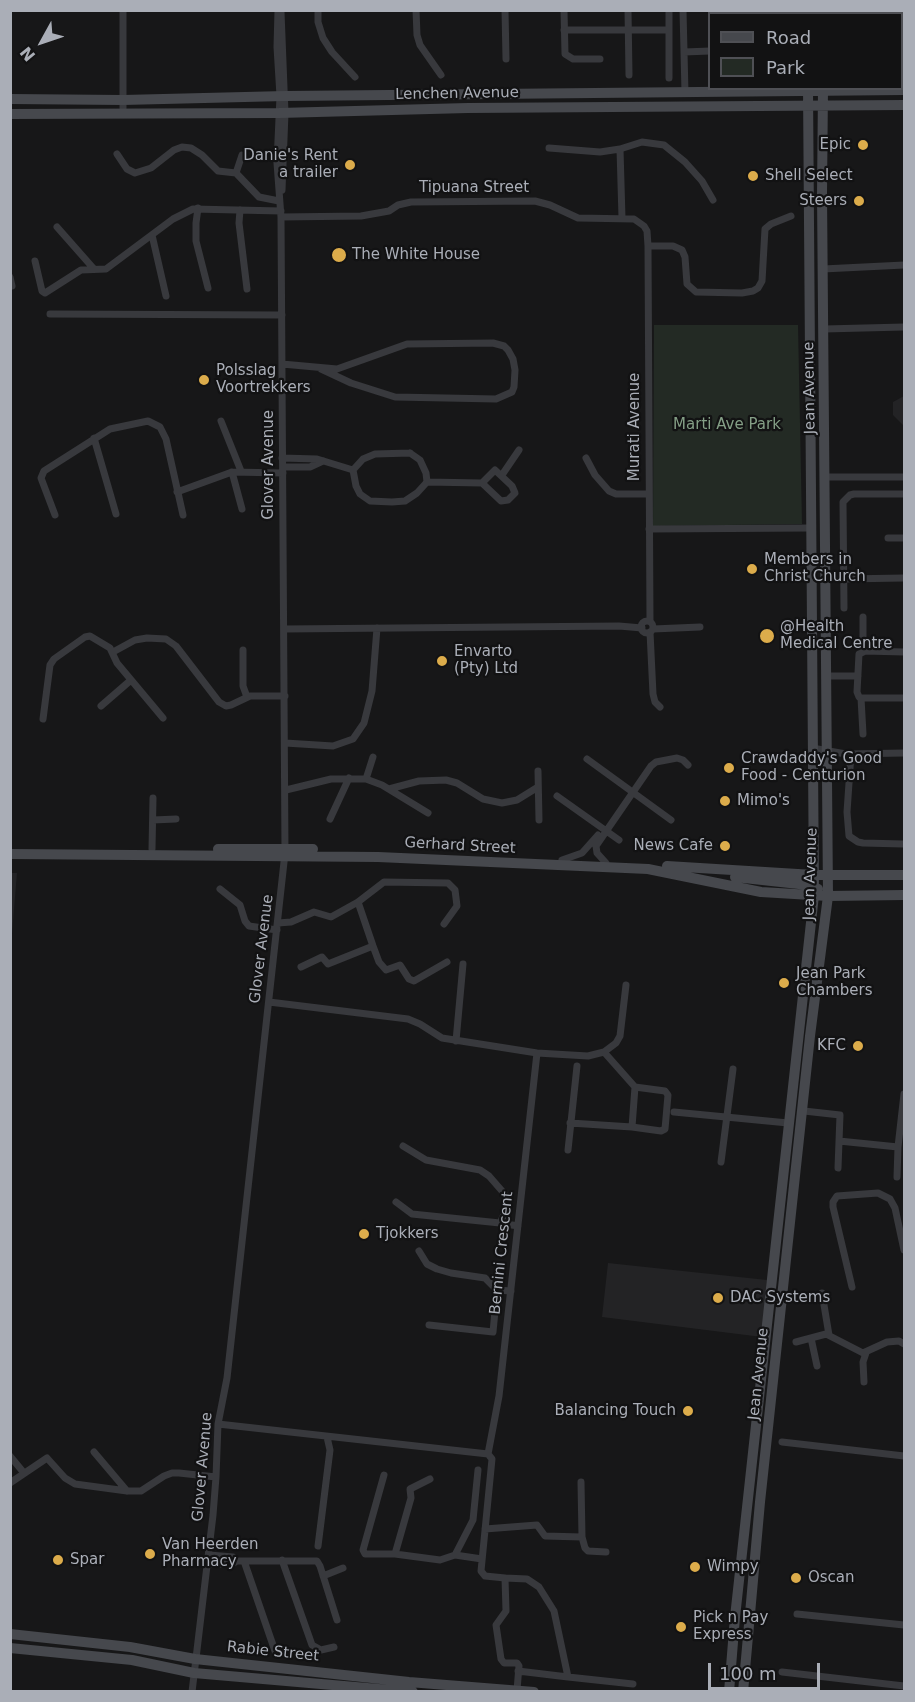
<!DOCTYPE html>
<style>
body{margin:0}
#map{position:relative;width:915px;height:1702px;overflow:hidden;background:#171718;font-family:"DejaVu Sans",sans-serif}
canvas{display:block}
.frame{position:absolute;inset:0;border:12px solid #aaaeb7;pointer-events:none}
.legend{position:absolute;left:708px;top:12px;width:195px;height:78px;box-sizing:border-box;background:#121213;border:2px solid #4f5055;margin:0;padding:8px 10px;list-style:none;font-size:18px;color:#aaaeb7}
.legend li{display:flex;align-items:center;gap:12px;height:30px}
.legend b{width:30px;border:2px solid #4f5055}
.north{position:absolute;left:12px;top:12px;width:60px;height:60px;-webkit-text-stroke:4px #121213;paint-order:stroke;rotate:230deg;font-size:16px;font-weight:700;line-height:24px;text-align:center;color:#aaaeb7}
.north::after{content:'';display:block;margin:auto;width:21px;height:27px;background:#aaaeb7;clip-path:polygon(50% 0,100% 100%,50% 72%,0 100%)}
.scale{position:absolute;left:708px;top:1663px;width:112px;height:27px;box-sizing:border-box;border:3px solid #aaaeb7;border-top:0;padding-left:8px;font-size:18px;line-height:21px;white-space:nowrap;color:#aaaeb7;-webkit-text-stroke:4px #121213;paint-order:stroke}
</style>
<div id="map">
<canvas width="915" height="1702"></canvas>
<div class="frame"></div>
<ul class="legend">
<li><b style="height:8px;background:#46484d"></b>Road</li>
<li><b style="height:16px;background:#232a24"></b>Park</li>
</ul>
<div class="north">N</div>
<div class="scale">100 m</div>
</div>
<script>
const c = document.querySelector('canvas').getContext('2d');
c.lineJoin = 'round';
function fill(path, color) {
  c.fillStyle = color;
  c.fill(path, 'evenodd');
}
function shape(rows) {
  const path = new Path2D();
  for (const r of rows) {
    if (r.length === 3) {
      path.moveTo(r[0] + r[2], r[1]);
      path.arc(r[0], r[1], r[2], 0, 2 * Math.PI);
      continue;
    }
    path.moveTo(r[0], r[1]);
    for (let i = 2; i < r.length; i += 2) path.lineTo(r[i], r[i + 1]);
  }
  return path;
}
function trace(path, color, width, dash) {
  c.strokeStyle = color;
  c.lineWidth = width;
  c.lineCap = dash ? 'butt' : 'round';
  c.setLineDash(dash || []);
  c.stroke(path);
}
function drawText(font, color, halo, rows, align = 'center') {
  c.font = font + ' "DejaVu Sans",sans-serif';
  c.lineWidth = 4.5;
  c.setLineDash([]);
  c.textBaseline = 'middle';
  c.strokeStyle = halo;
  c.fillStyle = color;
  for (const [text, x, y, turn = 0] of rows) {
    c.save();
    c.translate(x, y);
    c.rotate((+turn || 0) * Math.PI / 180);
    c.textAlign = isNaN(turn) ? turn : align;
    if (halo) c.strokeText(text, 0, 0);
    c.fillText(text, 0, 0);
    c.restore();
  }
}
fill(shape([
 [904,396,904,426,893,415,893,402],
 [11,873,17,873,11,946,10,873],
 [608,1263,767,1280,762,1337,602,1317]
]), '#232325');
fill(shape([
 [654,325,798,325,802,524,653,526]
]), '#232a24');
trace(shape([
 [123,10,123,114],
 [318,10,318,22,323,38,332,52,355,77],
 [416,10,417,35,420,45,441,75],
 [505,10,506,59],
 [564,10,565,54,573,59,600,59],
 [628,10,629,75],
 [683,10,685,93],
 [281,12,285,113,282,190],
 [752,13,753,14],
 [564,30,669,30],
 [684,52,710,51],
 [669,78,669,10],
 [549,148,600,152,620,149,622,218],
 [620,149,642,142,664,145,685,162,702,181,713,200],
 [117,154,127,169,135,173,151,168,174,150,182,147,191,148,202,155,218,171,236,173,259,197,279,201],
 [236,173,242,155],
 [198,208,196,223,196,241,208,288],
 [240,210,239,223,247,289],
 [281,217,361,216,389,211,398,205,411,202,535,201,550,205,578,218,634,219,644,226,647,231,648,246,650,621],
 [57,227,94,269],
 [152,235,166,296],
 [648,246,673,246,682,250,685,257,687,284,696,292,742,293,753,291,758,288,762,281,765,229,771,224,791,216],
 [35,261,42,291,45,293,81,270,106,269,173,219,193,209,281,211],
 [823,269,904,265],
 [10,277,12,286],
 [50,314,282,315],
 [824,329,904,327],
 [282,364,337,369,407,344,493,343,504,346,508,350,513,359,515,370,514,387,512,392,496,399,395,397,351,383,321,369],
 [221,421,241,471],
 [94,438,116,514],
 [410,453,420,460,426,473,427,482,417,493,405,501,392,502,370,501,360,494,356,486,353,470,363,459,375,454,410,453],
 [282,458,317,459,353,470],
 [586,458,595,475,609,491,616,494,648,494],
 [283,467,310,467,323,461],
 [232,472,242,509],
 [502,475,519,450],
 [826,477,904,477],
 [427,482,482,483,501,501,508,500,515,493,512,486,495,470,482,483],
 [177,492,232,472,283,473],
 [55,515,41,478,44,471,110,429,148,421,160,427,166,439,183,515],
 [649,529,812,528],
 [888,538,904,538],
 [844,579,904,578],
 [844,608,843,502,850,495,854,494,904,494],
 [863,617,863,652],
 [647,627,6],
 [284,629,619,626,642,628],
 [653,629,700,627],
 [650,632,653,694,655,702,660,707],
 [243,650,243,686,247,697],
 [113,652,135,640,147,638,166,639,176,646,219,702,226,706,231,705,250,696,285,696],
 [904,652,865,651,859,654,857,692,859,697,861,698,904,698],
 [827,676,858,676],
 [861,698,863,734],
 [101,706,131,680],
 [43,719,50,665,54,659,85,637,90,636,110,648,117,663,163,718],
 [285,743,333,746,353,739,364,723,372,691,377,628],
 [812,748,846,754,904,753],
 [851,754,847,812,849,836,858,842,863,843,903,844],
 [587,759,671,820],
 [538,771,539,820],
 [366,779,373,757],
 [389,789,419,781,446,780,457,783,483,799,502,803,517,800,538,787],
 [286,790,331,779,366,779,382,785,428,813],
 [557,796,619,840],
 [330,819,349,778],
 [153,820,176,819],
 [596,846,651,766,656,762,677,758,683,760,688,765],
 [596,846,597,853,606,863],
 [152,849,153,798],
 [562,860,582,853,598,835],
 [220,889,240,905,245,921,249,926,277,930],
 [358,902,384,882,448,883,455,890,457,906,444,924],
 [278,923,291,922,314,912,331,917,358,902,373,946,379,962,386,970,400,965,409,979,414,981,447,962],
 [301,967,322,957,328,964,373,946],
 [269,1002,408,1019,420,1024,442,1038,537,1053,588,1056,604,1052,616,1043,620,1036,626,985],
 [456,1041,463,964],
 [604,1052,635,1087,665,1091,668,1095,665,1129,661,1131,632,1127],
 [804,1111,840,1115,838,1168],
 [674,1112,788,1123],
 [570,1123,632,1127,635,1087],
 [839,1141,898,1147,897,1177],
 [403,1146,426,1160,480,1170,489,1176,509,1199,508,1206,500,1223],
 [898,1147,904,1094],
 [568,1150,577,1066],
 [721,1162,733,1069],
 [396,1202,412,1214,500,1223,518,1226],
 [419,1251,427,1264,437,1269,451,1273,485,1278,497,1290,511,1291],
 [852,1287,833,1207,833,1202,837,1196,878,1193,890,1199,895,1208,904,1250],
 [822,1293,829,1335],
 [429,1325,493,1332,497,1290],
 [811,1338,817,1366],
 [796,1342,826,1334,863,1353,887,1342,899,1341,904,1344],
 [864,1382,863,1362,866,1353],
 [218,1424,488,1454],
 [782,1442,904,1456],
 [94,1452,127,1491],
 [10,1456,24,1473],
 [384,1475,363,1550,365,1554,395,1554,440,1560,455,1555,482,1559],
 [581,1482,582,1537],
 [10,1483,47,1458,65,1478,75,1484,127,1491,141,1491,164,1476,172,1473,179,1473,216,1477],
 [485,1529,537,1525,545,1536,582,1537,585,1548,588,1551,606,1552],
 [318,1546,330,1450,327,1437],
 [395,1554,411,1498,410,1489,430,1479],
 [209,1555,233,1557,237,1561],
 [455,1555,473,1520,478,1470],
 [282,1560,312,1645,321,1650,334,1647],
 [244,1561,275,1651],
 [207,1564,232,1564,237,1561,317,1561,320,1566,337,1620],
 [323,1576,343,1568],
 [505,1578,527,1579,539,1587,554,1611,568,1677,518,1671],
 [797,1614,904,1625],
 [782,1672,904,1686],
 [568,1677,633,1684],
 [517,1690,519,1666,517,1663,504,1663,501,1659,496,1625,506,1611,505,1578,485,1576,481,1571,492,1459,488,1454,499,1396,537,1053],
 [192,1692,213,1515,216,1477,218,1424,227,1378,285,853,281,217,277,163,280,96,277,47,278,10]
]), '#38393d', 7);
trace(shape([
 [823,10,823,14],
 [809,14,809,10],
 [10,99,123,100,285,96,904,90],
 [10,114,279,113,468,108,904,105],
 [218,849,313,849],
 [10,854,378,857,648,869,761,892,828,896,904,895],
 [667,866,814,875,904,875],
 [735,877,808,885,818,889],
 [10,1634,130,1647,195,1659,409,1682,534,1692],
 [10,1648,132,1660,194,1673,413,1692],
 [729,1692,735,1617,814,895,808,88],
 [743,1692,760,1502,810,1036,828,896,822,194,823,88]
]), '#46484d', 10);
for (const [x, y, r, color] of [
 [863,145,6,"#dcac4b"],
 [350,165,6,"#dcac4b"],
 [753,176,6,"#dcac4b"],
 [859,201,6,"#dcac4b"],
 [339,255,8,"#dcac4b"],
 [204,380,6,"#dcac4b"],
 [752,569,6,"#dcac4b"],
 [767,636,8,"#dcac4b"],
 [442,661,6,"#dcac4b"],
 [729,768,6,"#dcac4b"],
 [725,801,6,"#dcac4b"],
 [725,846,6,"#dcac4b"],
 [784,983,6,"#dcac4b"],
 [858,1046,6,"#dcac4b"],
 [364,1234,6,"#dcac4b"],
 [718,1298,6,"#dcac4b"],
 [688,1411,6,"#dcac4b"],
 [150,1554,6,"#dcac4b"],
 [58,1560,6,"#dcac4b"],
 [695,1567,6,"#dcac4b"],
 [796,1578,6,"#dcac4b"],
 [681,1627,6,"#dcac4b"]
]) {
  const dot = new Path2D();
  dot.arc(x, y, r, 0, 2 * Math.PI);
  c.fillStyle = color;
  c.fill(dot);
  trace(dot, '#121213', 2);
}
drawText('15px', '#aaaeb7', '#121213', [
 ["Lenchen Avenue",457,94,-1],
 ["Tipuana Street",474,188],
 ["Jean Avenue",810,388,-91],
 ["Murati Avenue",635,427,-90],
 ["Glover Avenue",269,465,-90],
 ["Gerhard Street",460,846,3],
 ["Jean Avenue",811,874,-88],
 ["Glover Avenue",262,949,-83],
 ["Bernini Crescent",502,1253,-84],
 ["Jean Avenue",759,1374,-84],
 ["Glover Avenue",203,1467,-85],
 ["Rabie Street",273,1652,6]
]);
drawText('15px', '#aaaeb7', '#121213', [
 ["Epic",851,145,"right"],
 ["Danie's Rent",338,156,"right"],
 ["a trailer",338,173,"right"],
 ["Shell Select",765,176],
 ["Steers",847,201,"right"],
 ["The White House",352,255],
 ["Polsslag",216,371],
 ["Voortrekkers",216,388],
 ["Members in",764,560],
 ["Christ Church",764,577],
 ["@Health",780,627],
 ["Medical Centre",780,644],
 ["Envarto",454,652],
 ["(Pty) Ltd",454,669],
 ["Crawdaddy's Good",741,759],
 ["Food - Centurion",741,776],
 ["Mimo's",737,801],
 ["News Cafe",713,846,"right"],
 ["Jean Park",796,974],
 ["Chambers",796,991],
 ["KFC",846,1046,"right"],
 ["Tjokkers",376,1234],
 ["DAC Systems",730,1298],
 ["Balancing Touch",676,1411,"right"],
 ["Van Heerden",162,1545],
 ["Pharmacy",162,1562],
 ["Spar",70,1560],
 ["Wimpy",707,1567],
 ["Oscan",808,1578],
 ["Pick n Pay",693,1618],
 ["Express",693,1635]
], 'left');
drawText('15px', '#849f86', '#121213', [
 ["Marti Ave Park",727,425]
]);
</script>
